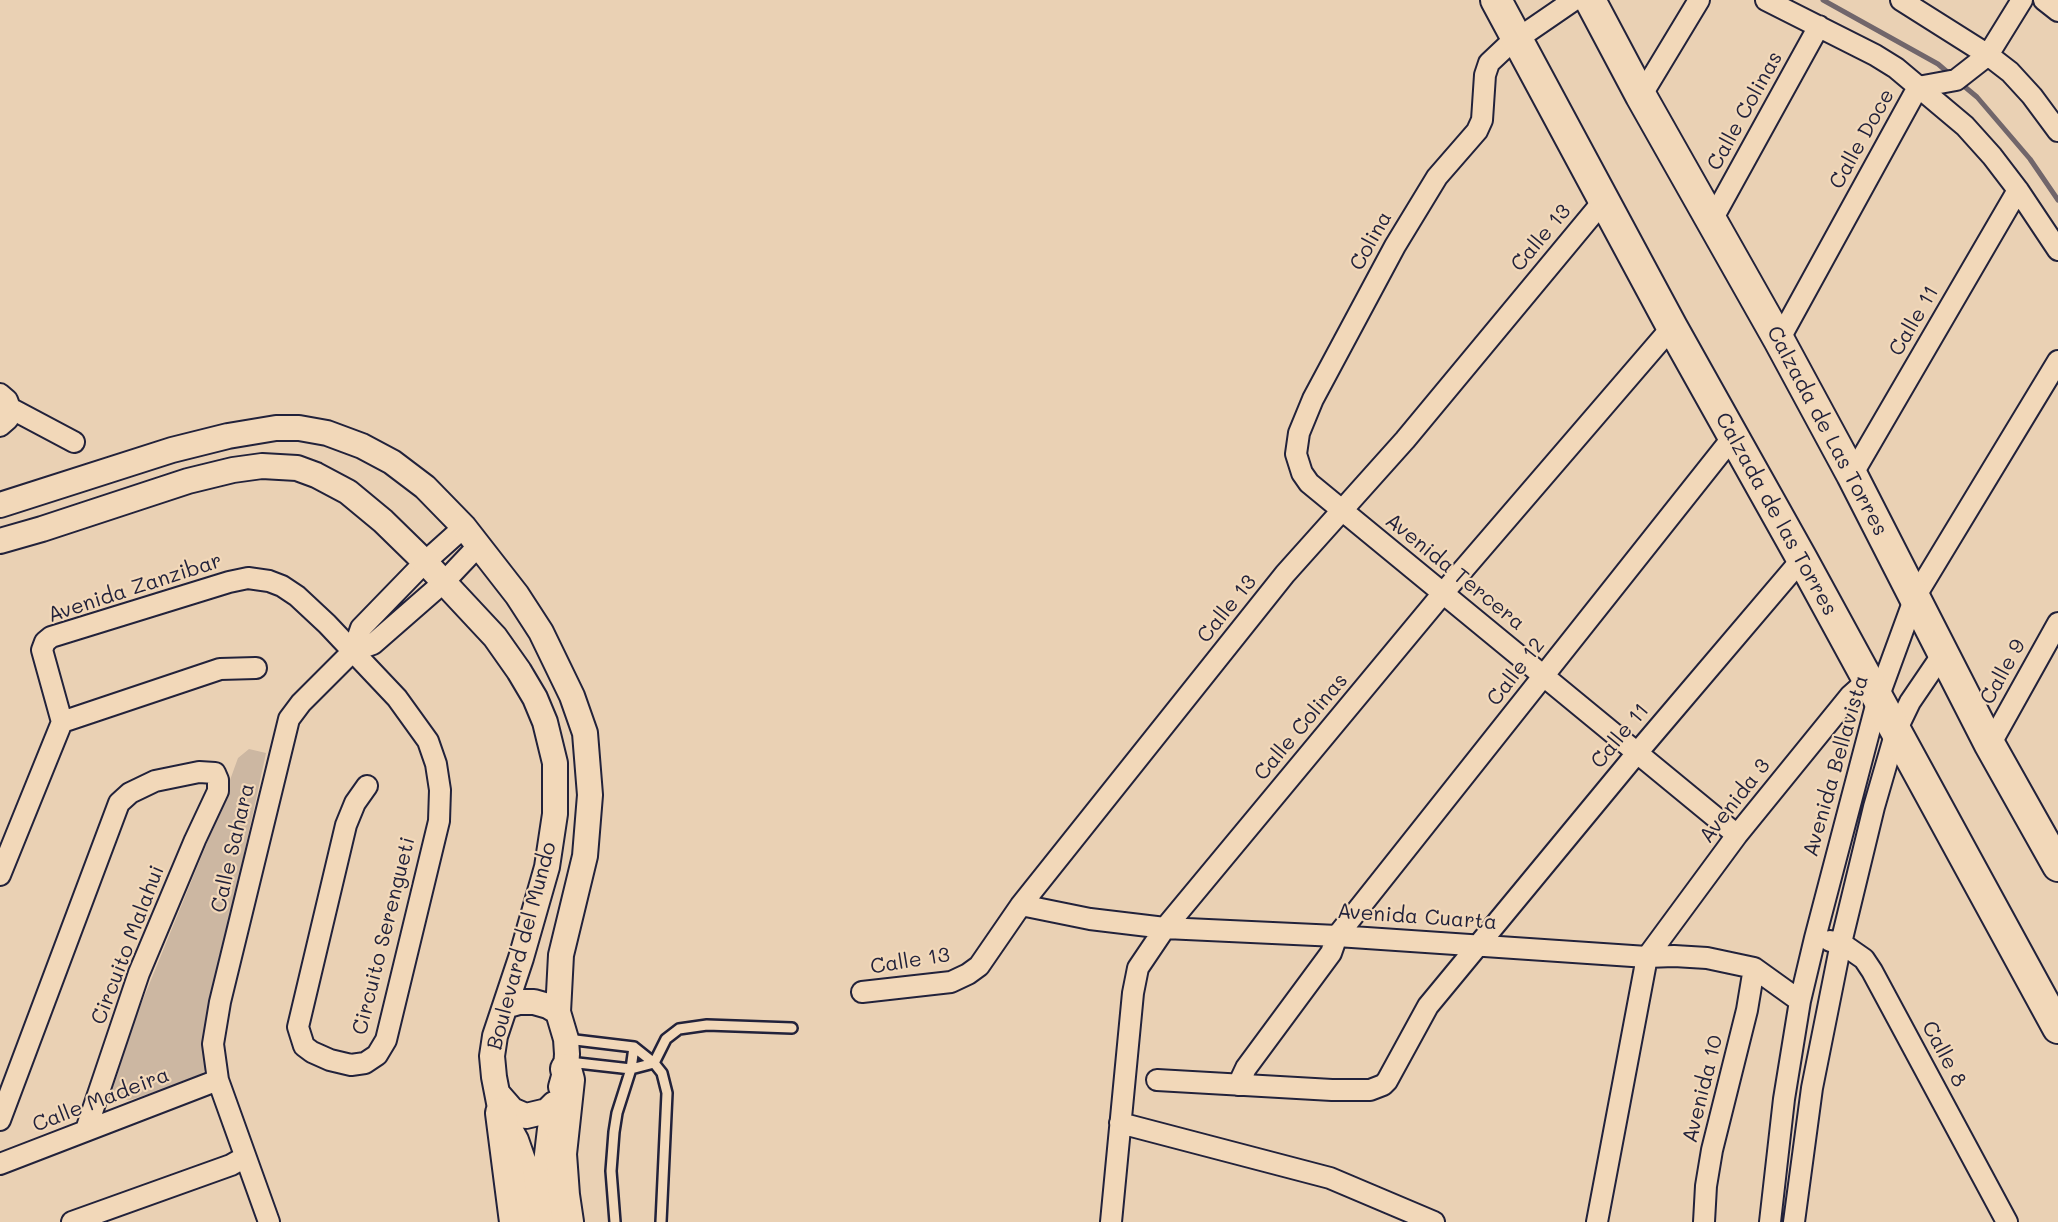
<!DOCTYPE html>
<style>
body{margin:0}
canvas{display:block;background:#ead1b4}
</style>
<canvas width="2058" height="1222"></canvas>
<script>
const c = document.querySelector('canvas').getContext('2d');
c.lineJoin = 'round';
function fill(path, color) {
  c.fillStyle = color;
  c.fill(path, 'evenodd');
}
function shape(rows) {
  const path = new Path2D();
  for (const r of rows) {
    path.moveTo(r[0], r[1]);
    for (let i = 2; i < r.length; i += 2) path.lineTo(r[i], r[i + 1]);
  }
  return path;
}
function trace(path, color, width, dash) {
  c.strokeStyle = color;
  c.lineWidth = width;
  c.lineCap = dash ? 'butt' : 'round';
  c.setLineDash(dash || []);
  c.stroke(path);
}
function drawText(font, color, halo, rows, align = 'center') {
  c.font = font + ' Mali,sans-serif';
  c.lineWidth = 4.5;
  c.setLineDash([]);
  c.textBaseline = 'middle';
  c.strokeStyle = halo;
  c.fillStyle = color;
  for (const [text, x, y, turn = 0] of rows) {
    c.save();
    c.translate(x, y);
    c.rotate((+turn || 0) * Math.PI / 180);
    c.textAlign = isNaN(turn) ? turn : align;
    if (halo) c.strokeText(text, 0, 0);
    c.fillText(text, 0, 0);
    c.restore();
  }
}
fill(shape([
 [249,749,266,753,208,1020,207,1067,200,1077,130,1100,114,1098,110,1083,117,1063,209,838,238,758]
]), '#ccb7a2');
trace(shape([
 [1823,0,1938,64,1952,76],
 [1959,82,1977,97,2030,159,2058,200]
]), '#71666b', 5);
const service = shape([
 [567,1039,634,1047,654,1063,662,1073,667,1093,661,1222],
 [569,1062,631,1069,654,1063,666,1039,679,1029,707,1025,792,1028],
 [615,1222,611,1171,614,1132,617,1113,631,1069,634,1047]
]);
const minor = shape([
 [1574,0,1507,46,1489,63,1485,75,1482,120,1477,131,1437,177,1395,246,1313,399,1299,433,1296,454,1302,473,1309,483,1737,835],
 [1766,0,1875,55,1896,68,1965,126,1992,156,2018,190,2058,250],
 [1901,0,1988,55,2010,72,2032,96,2058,131],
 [2044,0,2058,11],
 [1641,96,1699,0],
 [1712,220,1819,26],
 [1779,340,1918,87,1956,80,1988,55,2022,0],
 [0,394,7,400,10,408,74,442],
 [0,426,8,419,10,408],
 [1852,475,2018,190],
 [353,651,361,628,425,562,464,527],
 [62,722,220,669,256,668],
 [1990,745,2058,623],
 [0,875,62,722,42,650,45,642,51,637,229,582,248,578,269,581,282,586,297,596,327,624,397,698,428,741,436,764,440,790,439,821,386,1040,377,1055,365,1063,351,1065,330,1060,312,1052,304,1046,298,1027,346,825,355,803,367,786],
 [1021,905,1090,919,1165,928,1337,936,1647,957,1674,956,1707,958,1754,968,1800,1001],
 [1830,941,1841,943,1864,959,1872,971,2007,1222],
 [862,992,951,982,968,974,979,966,1021,905,1285,574,1405,440,1605,199],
 [1157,1080,1332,1090,1370,1090,1383,1085,1387,1081,1428,1006,1637,753,1802,559],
 [1238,1085,1246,1068,1331,953,1337,936,1733,437],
 [0,1120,119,803,130,793,155,781,199,772,215,773,218,780,218,791,195,840,139,973,86,1130],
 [1120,1123,1330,1178,1434,1222],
 [0,1164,218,1080],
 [72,1222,231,1165,245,1157],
 [269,1222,218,1080,213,1044,220,1002,289,719,301,703,353,651,373,644,444,582,479,545],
 [1111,1222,1133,993,1138,968,1165,928,1444,592,1672,327],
 [1597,1222,1647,957,1737,835,1850,696,1868,680],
 [1704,1222,1706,1186,1712,1150,1747,1010,1754,968],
 [1770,1222,1784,1099,1800,1001,1815,938,1878,698,1915,597,2058,361],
 [1794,1222,1812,1088,1841,943,1874,807,1896,731,1910,702,1944,652]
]);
const tertiary = shape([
 [0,505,172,450,228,436,276,428,299,428,327,433,362,446,392,462,425,487,464,527,517,595,541,632,572,696,585,733,590,795,585,856,561,955,558,1012,566,1039,567,1054,566,1069,561,1087],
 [0,541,42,529,188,481,233,470,262,466,297,468,316,475,348,492,383,521,425,562,495,637,519,671,535,698,545,722,555,763,555,814,547,867,521,958,495,1036,492,1056,494,1077,501,1113,516,1140,523,1160,534,1222],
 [505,1006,519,1002,534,1002,548,1006,558,1012],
 [498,1094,512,1110,526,1116,547,1111,554,1104],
 [550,1129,546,1163,552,1222]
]);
const primary = shape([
 [1496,0,1672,327,1802,559,2058,1028],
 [1590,0,1641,96,1779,340,1852,475,1990,745,2058,866],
 [566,1069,569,1080,561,1154,564,1195,568,1222],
 [501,1113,515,1222]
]);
trace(service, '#22223b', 14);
trace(minor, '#22223b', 24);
trace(tertiary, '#22223b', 28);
trace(primary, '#22223b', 34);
trace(service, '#f2d8b9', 9);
trace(minor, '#f2d8b9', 20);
trace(tertiary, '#f2d8b9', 24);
trace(primary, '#f2d8b9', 30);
drawText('21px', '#22223b', '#f2d8b9', [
 ["Calle Colinas",1745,111,-61],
 ["Calle Doce",1862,139,-61],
 ["Calle 13",1541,238,-50],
 ["Colina",1371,241,-61],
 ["Calle 11",1914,321,-60],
 ["Calzada de Las Torres",1827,431,62],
 ["Calzada de las Torres",1776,514,61],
 ["Avenida Tercera",1455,572,39],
 ["Avenida Zanzibar",135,588,-18],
 ["Calle 13",1227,609,-51],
 ["Calle 12",1516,672,-52],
 ["Calle 9",2003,672,-61],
 ["Calle Colinas",1301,727,-50],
 ["Calle 11",1620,736,-50],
 ["Avenida Bellavista",1836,766,-74],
 ["Avenida 3",1735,801,-52],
 ["Calle Sahara",233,848,-77],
 ["Avenida Cuarta",1417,917,4],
 ["Circuito Serengueti",384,936,-76],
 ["Circuito Malahui",128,945,-69],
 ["Boulevard del Mundo",522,946,-75],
 ["Calle 13",910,961,-9],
 ["Calle 8",1944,1054,62],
 ["Avenida 10",1703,1089,-76],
 ["Calle Madeira",101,1100,-21]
]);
</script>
